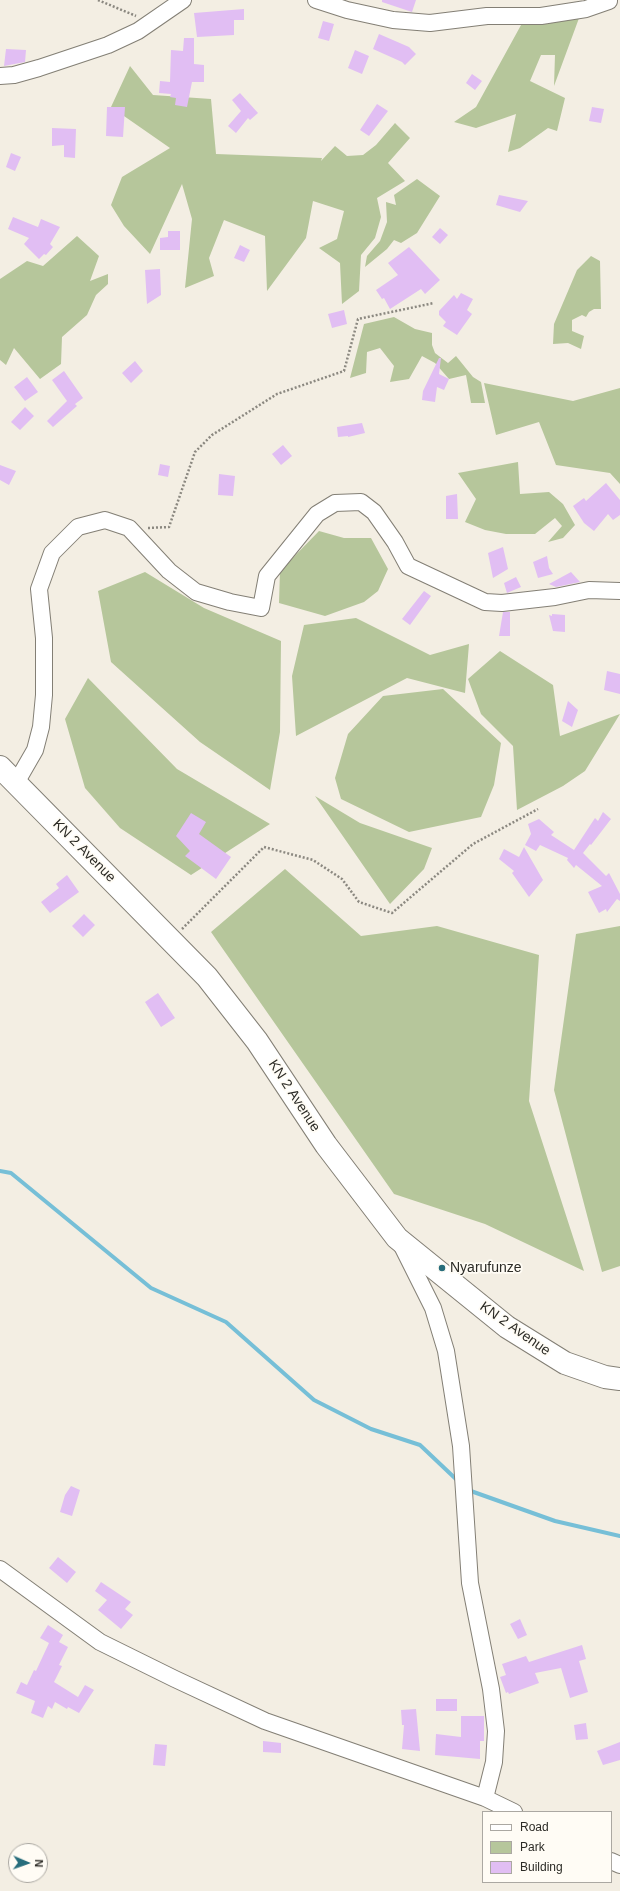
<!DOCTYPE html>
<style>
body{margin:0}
#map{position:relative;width:620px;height:1891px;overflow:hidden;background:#f3eee3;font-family:Helvetica,sans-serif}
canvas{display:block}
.legend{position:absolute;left:482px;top:1811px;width:130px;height:72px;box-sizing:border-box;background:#fffcf5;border:1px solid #aba8a2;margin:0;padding:5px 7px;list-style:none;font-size:12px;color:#2c2b26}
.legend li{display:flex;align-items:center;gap:8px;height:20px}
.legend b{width:20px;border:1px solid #aba8a2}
.north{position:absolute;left:8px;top:1843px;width:40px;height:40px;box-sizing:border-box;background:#fffcf5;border:1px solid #aba8a2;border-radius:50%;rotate:92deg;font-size:11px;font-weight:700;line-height:16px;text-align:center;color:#2c2b26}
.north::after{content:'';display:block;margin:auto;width:14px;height:18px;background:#276d7c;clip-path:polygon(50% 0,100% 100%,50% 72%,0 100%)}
</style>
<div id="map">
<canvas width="620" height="1891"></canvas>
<ul class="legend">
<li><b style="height:5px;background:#fff"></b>Road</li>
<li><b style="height:11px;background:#b6c69b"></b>Park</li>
<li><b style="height:11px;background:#e1bef3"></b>Building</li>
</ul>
<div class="north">N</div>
</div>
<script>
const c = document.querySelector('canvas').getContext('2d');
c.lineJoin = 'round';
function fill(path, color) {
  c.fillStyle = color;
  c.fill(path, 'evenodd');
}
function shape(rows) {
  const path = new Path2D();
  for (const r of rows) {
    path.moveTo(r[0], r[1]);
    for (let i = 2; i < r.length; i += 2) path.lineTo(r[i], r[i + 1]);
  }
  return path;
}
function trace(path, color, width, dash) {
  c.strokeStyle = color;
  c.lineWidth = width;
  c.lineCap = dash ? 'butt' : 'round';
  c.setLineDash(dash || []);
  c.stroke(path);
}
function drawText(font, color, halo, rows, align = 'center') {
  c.font = font + ' Helvetica,sans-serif';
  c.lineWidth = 3.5;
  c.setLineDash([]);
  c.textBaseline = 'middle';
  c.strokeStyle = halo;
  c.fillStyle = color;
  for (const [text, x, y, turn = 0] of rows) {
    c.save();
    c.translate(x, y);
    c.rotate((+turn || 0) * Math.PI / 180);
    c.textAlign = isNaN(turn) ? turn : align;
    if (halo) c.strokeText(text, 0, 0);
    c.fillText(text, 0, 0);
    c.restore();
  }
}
fill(shape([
 [582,10,554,86,555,55,541,55,530,81,565,98,557,131,548,128,520,148,508,152,516,114,476,128,454,122,476,107,526,16],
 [130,66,153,95,211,99,216,154,322,158,321,161,335,146,347,156,363,155,376,145,395,123,410,138,388,163,405,181,377,198,381,217,375,238,361,255,359,291,342,304,340,263,319,248,337,239,344,211,313,201,306,238,267,291,265,236,224,220,209,258,214,276,185,288,192,219,182,184,150,254,124,226,111,205,122,177,170,148,111,107],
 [417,179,440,196,417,233,401,243,394,240,387,249,365,267,367,256,380,241,387,222,386,202,396,205,394,195],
 [77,236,99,256,90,281,108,274,108,284,96,295,87,315,62,337,61,364,40,379,14,348,6,365,0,360,0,279,27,261,43,266],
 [591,256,600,261,601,309,594,309,589,312,586,317,582,315,572,320,572,331,584,336,581,349,568,343,553,344,554,324,577,270],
 [394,317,415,329,432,333,432,345,435,353,448,363,456,356,473,377,481,382,485,403,471,403,466,375,449,379,435,363,422,356,409,379,390,382,394,366,380,348,367,352,366,373,350,378,364,324],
 [484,383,573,401,620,388,620,484,610,473,556,465,539,422,496,435],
 [518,462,520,494,549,492,563,504,575,525,563,538,548,542,562,526,555,518,535,534,506,534,485,530,465,522,476,499,458,473],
 [319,531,344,538,371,538,388,569,378,591,364,602,325,616,279,603,280,571],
 [145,572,204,608,281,641,280,732,270,790,200,742,111,662,98,591],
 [356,618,430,655,469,644,465,693,407,678,296,736,292,676,304,625],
 [500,651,553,685,560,736,620,714,585,771,563,786,517,810,513,746,481,714,468,679],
 [88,678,177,769,270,824,191,875,120,828,85,788,65,719],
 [443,689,501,743,494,785,481,817,409,832,341,799,335,778,348,734,383,696],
 [315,796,360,823,432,848,424,869,390,904],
 [285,869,361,936,437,926,539,955,529,1101,584,1271,485,1224,394,1194,211,932],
 [620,926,620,1266,602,1272,554,1090,576,934]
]), '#b6c69b');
trace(shape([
 [0,1171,11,1173,151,1288,226,1322,314,1400,371,1429,420,1445,458,1481],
 [468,1490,555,1521,620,1536]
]), '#76bfd7', 4);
fill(shape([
 [382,0,416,0,412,12,382,2],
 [244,9,244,20,234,20,234,35,197,37,194,13],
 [323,21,334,24,329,41,318,38],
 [379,34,409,47,416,54,405,65,402,62,373,49],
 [184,38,194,38,194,64,204,65,204,82,192,82,187,107,175,105,176,98,170,97,171,94,159,93,160,81,170,82,171,50,183,51],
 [6,49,26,50,25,62,4,66],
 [355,50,369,56,362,74,348,68],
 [472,74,482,81,475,90,466,83],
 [240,93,258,113,250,120,248,118,236,133,228,126,241,111,232,100],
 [377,104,388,111,369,136,360,130],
 [107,107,125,107,123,137,106,136],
 [592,107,604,109,601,123,589,121],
 [52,128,76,129,75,158,64,157,64,145,52,146],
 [11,153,21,157,15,171,6,167],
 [499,195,528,201,520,212,496,205],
 [13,217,38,227,41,219,60,227,50,244,53,247,46,255,44,254,39,259,24,244,29,238,8,229],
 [440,228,448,235,440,244,432,237],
 [168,231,180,231,180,250,160,250,160,238,168,237],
 [240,245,250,250,244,262,234,258],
 [409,247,440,280,425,294,421,289,390,309,384,298,382,299,376,290,398,275,388,263],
 [160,269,161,295,147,304,145,270],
 [461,293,473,299,467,310,472,314,457,335,443,326,446,322,439,315,439,311,454,295,457,299],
 [344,310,347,324,332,328,328,314],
 [439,358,441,358,439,374,449,379,444,390,437,387,435,402,422,400,423,391],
 [135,361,143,371,131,383,122,373],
 [64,371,83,398,75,404,77,406,53,427,47,421,67,401,52,380],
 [27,377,38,392,25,401,14,387],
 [25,407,34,416,20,430,11,422],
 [362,423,365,433,348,437,348,436,338,437,337,427],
 [283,445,292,456,281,465,272,454],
 [160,464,170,466,168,477,158,475],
 [0,465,16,471,9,485,0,480],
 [219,474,235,476,233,496,218,495],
 [606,483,620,500,620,515,613,520,608,514,594,531,584,523,573,506,584,498,586,501],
 [457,494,458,519,446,519,446,496],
 [503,547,508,569,493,578,488,553],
 [547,556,549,568,553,574,538,578,533,562],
 [571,572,580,582,556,587,549,584],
 [516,577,521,587,507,593,504,583],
 [424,591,431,596,410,625,402,619],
 [503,612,510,612,510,636,499,636],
 [552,614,565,615,565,632,553,631,549,615,552,616],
 [607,671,620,674,620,694,604,690],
 [568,701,578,710,572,727,562,721],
 [603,812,611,819,591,845,590,844,583,853,606,876,609,873,620,894,620,901,617,899,607,912,606,909,599,913,588,892,602,886,576,865,574,868,567,860,568,858,540,845,536,851,525,845,531,834,528,824,539,819,554,832,551,835,574,850,595,818,598,821],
 [191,813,206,822,199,834,231,857,216,879,185,856,190,851,176,836],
 [524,847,543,880,529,897,512,873,514,871,499,859,504,849,519,857],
 [67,875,79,892,50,913,41,902,59,888,56,884],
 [84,914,95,925,83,937,72,926],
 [158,993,175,1018,161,1027,145,1002],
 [71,1486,80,1490,72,1516,60,1512,65,1495],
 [58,1557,76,1572,67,1583,49,1568],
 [101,1582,131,1602,125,1609,133,1615,121,1629,98,1610,107,1600,95,1591],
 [520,1619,527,1635,518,1639,510,1624],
 [48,1625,63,1635,59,1642,68,1647,59,1665,62,1666,54,1682,78,1697,85,1685,94,1690,79,1713,68,1707,67,1709,55,1702,52,1709,48,1706,43,1718,31,1713,35,1701,16,1693,21,1682,27,1685,34,1670,36,1671,49,1643,40,1638],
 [582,1645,586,1659,579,1661,588,1692,570,1698,561,1668,535,1673,539,1683,509,1694,508,1692,506,1693,500,1677,506,1675,502,1664,526,1656,529,1662],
 [436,1699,457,1699,457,1711,436,1711],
 [416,1709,420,1751,402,1749,404,1725,402,1725,401,1710],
 [461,1716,484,1716,484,1741,480,1741,480,1759,435,1755,436,1734,461,1737],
 [586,1723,588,1739,576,1740,574,1725],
 [263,1741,281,1743,281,1753,263,1752],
 [620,1742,620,1760,603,1765,597,1751],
 [155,1744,167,1745,165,1766,153,1765]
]), '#e1bef3');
const minor = shape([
 [316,0,347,10,393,20,430,23,487,16,541,16,586,9,609,1],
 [0,76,14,75,39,68,108,45,138,31,183,0],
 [16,783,35,750,41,727,44,695,44,638,39,589,52,553,78,527,105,520,129,528,169,571,196,592,230,602,261,608,267,576,317,514,335,503,361,502,374,512,395,542,408,566,485,602,502,603,555,597,589,590,620,591],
 [401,1244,433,1308,446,1351,461,1446,470,1583,491,1689,496,1731,494,1762,485,1798],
 [0,1569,100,1642,175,1679,265,1721,485,1798,514,1812],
 [611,1861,620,1865]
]);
const secondary = shape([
 [0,767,207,977,257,1041,326,1145,397,1238,507,1327,565,1363,605,1377,620,1379]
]);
trace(minor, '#837f75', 18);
trace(secondary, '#837f75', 24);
trace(shape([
 [98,0,136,16],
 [148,528,169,527,195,452,212,435,277,394,344,371,358,319,434,303],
 [182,929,264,847,313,860,342,879,359,902,392,913,473,844,538,809]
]), '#8b8880', 2.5, [2, 2]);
trace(minor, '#fff', 16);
trace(secondary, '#fff', 22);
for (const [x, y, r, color] of [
 [442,1268,4,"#276d7c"]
]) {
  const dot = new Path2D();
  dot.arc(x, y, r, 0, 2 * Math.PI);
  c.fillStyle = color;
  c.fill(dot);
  trace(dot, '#fffcf5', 1.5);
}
drawText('14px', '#2c2b26', '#fffcf5', [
 ["KN 2 Avenue",84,851,45],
 ["KN 2 Avenue",294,1096,57],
 ["KN 2 Avenue",515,1329,35]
]);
drawText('14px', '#2c2b26', '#fffcf5', [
 ["Nyarufunze",450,1268]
], 'left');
</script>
